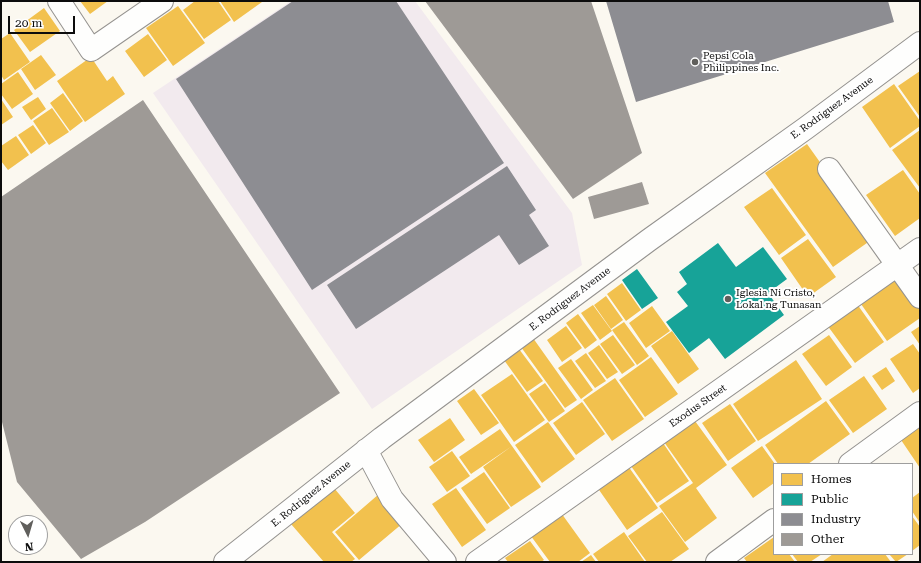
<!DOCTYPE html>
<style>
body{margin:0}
#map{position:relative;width:921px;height:563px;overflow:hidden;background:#fbf8f0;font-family:"Roboto Serif",serif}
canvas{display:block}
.frame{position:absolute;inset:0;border:2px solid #0c0c0c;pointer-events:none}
.legend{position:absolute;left:773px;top:463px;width:140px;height:92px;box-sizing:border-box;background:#fff;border:1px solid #9e9e9e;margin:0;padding:5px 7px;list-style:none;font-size:12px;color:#0c0c0c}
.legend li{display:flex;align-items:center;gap:8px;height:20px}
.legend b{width:20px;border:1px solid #9e9e9e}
.north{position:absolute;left:8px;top:515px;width:40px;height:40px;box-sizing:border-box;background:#fff;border:1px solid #9e9e9e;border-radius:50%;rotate:175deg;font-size:11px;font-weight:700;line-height:16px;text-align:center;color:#0c0c0c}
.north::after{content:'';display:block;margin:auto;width:14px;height:18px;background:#605f5c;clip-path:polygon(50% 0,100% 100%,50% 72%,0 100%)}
.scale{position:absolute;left:8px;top:16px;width:67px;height:18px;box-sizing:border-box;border:2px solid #0c0c0c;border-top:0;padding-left:5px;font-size:12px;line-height:14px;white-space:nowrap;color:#0c0c0c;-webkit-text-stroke:3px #fff;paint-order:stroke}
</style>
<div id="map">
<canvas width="921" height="563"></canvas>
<div class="frame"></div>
<ul class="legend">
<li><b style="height:11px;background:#f2c14e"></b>Homes</li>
<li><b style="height:11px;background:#17a398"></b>Public</li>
<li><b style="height:11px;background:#8d8d92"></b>Industry</li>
<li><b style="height:11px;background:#9e9a96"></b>Other</li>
</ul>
<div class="north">N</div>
<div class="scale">20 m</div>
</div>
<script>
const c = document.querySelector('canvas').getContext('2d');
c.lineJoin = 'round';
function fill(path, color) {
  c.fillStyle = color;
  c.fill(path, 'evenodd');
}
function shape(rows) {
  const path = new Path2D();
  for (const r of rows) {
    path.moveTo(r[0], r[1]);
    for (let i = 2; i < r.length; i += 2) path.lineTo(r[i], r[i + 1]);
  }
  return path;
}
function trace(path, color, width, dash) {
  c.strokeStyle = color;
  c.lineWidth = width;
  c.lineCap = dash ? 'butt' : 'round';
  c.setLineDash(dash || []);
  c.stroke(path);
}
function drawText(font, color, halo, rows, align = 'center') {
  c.font = font + ' "Roboto Serif",serif';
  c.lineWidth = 4;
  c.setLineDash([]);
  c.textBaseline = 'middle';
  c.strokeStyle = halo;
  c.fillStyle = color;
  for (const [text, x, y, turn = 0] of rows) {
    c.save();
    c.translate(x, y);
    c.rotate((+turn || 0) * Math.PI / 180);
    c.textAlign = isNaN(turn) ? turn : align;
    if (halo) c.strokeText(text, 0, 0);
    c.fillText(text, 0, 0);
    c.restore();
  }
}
fill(shape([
 [291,1,415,1,572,213,582,265,372,409,153,93]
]), '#f2eaee');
fill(shape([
 [80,1,108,1,90,14],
 [195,1,218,1,231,20,204,39,183,10],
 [220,1,262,1,262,2,234,22],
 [178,6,205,43,173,66,146,28],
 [44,8,60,31,30,52,14,30],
 [10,33,30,62,4,80,1,75,1,39],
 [148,34,167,60,144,77,125,51],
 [41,55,56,75,35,90,21,69],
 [91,57,107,81,113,76,125,94,85,122,57,81],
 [920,71,920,117,898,86],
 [18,72,33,94,12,109,1,94,1,84],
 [894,84,920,121,920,126,890,148,862,107],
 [63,93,83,121,70,131,50,103],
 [38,97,46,109,31,120,22,107],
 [1,99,13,117,1,125],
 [52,108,69,132,49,145,33,121],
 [33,125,46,143,31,154,18,135],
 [920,130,920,188,892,150],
 [16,136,29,155,8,170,1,161,1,146],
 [807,144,874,238,833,267,765,173],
 [903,170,920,194,920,218,895,236,866,195],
 [772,188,806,235,779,255,744,207],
 [808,239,836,277,808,297,781,258],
 [898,278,920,309,920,318,887,341,861,304],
 [622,283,641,310,626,321,607,294],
 [606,296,623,320,611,329,594,305],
 [857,304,884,342,855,363,827,325],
 [593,305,612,331,600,340,581,313],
 [652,306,670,331,646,348,629,323],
 [578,314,597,340,585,349,566,323],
 [624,322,649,356,637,365,612,330],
 [566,326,582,348,562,362,547,340],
 [920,326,920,345,911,332],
 [672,331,699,369,678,384,651,346],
 [613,335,635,365,622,374,600,344],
 [829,335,852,367,826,386,802,354],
 [533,338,577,400,565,408,521,347],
 [913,344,920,354,920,388,913,393,890,359],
 [599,345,618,372,607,379,588,353],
 [519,349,543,381,527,392,504,360],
 [586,353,606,381,595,388,575,361],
 [651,357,678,394,645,417,619,380],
 [571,359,593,390,581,399,558,368],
 [796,360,822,399,758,441,733,404],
 [886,367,895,381,882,390,872,376],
 [512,374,545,420,514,442,481,395],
 [864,376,887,409,853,433,829,400],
 [615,378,644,419,612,441,583,400],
 [545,383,565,411,549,422,529,394],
 [474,389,499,423,481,435,457,401],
 [826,401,850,434,808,464,778,464,765,445],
 [582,402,605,434,576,455,553,423],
 [730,404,756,441,728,461,702,423],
 [450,418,465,440,434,462,418,440],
 [695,421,727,465,696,488,717,518,685,542,659,506,693,483,664,442],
 [548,422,575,459,542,483,515,445],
 [920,423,920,468,899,437],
 [500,429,512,446,471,474,459,457],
 [663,443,689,481,657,503,631,466],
 [512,446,541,487,511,507,483,467],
 [762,446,775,464,774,483,753,498,731,468],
 [452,451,470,476,447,492,429,467],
 [628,466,658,508,627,530,597,487],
 [484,472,510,508,487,524,461,488],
 [334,488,355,513,332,532,355,559,351,562,324,562,291,524],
 [456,488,486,530,462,547,432,504],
 [920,492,920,523,912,511,912,498],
 [379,494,403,523,359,560,335,532],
 [559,510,590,553,578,562,550,562,528,532],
 [662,512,689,549,670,562,647,562,628,536],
 [912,516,920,527,920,545,912,551],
 [624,532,645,562,599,562,593,554],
 [774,537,774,554,789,554,795,562,747,562,744,558],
 [530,541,544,560,541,562,508,562,505,558],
 [792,554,822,554,810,562,798,562],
 [833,554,885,554,891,562,822,562],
 [889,554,908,554,896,562],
 [591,555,596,562,581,562]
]), '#f2c14e');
fill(shape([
 [718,243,736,267,763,247,787,279,768,293,784,315,725,359,709,338,689,353,666,322,688,306,677,292,687,284,679,272],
 [637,269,658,298,642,309,622,280]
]), '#17a398');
fill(shape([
 [293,1,396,1,504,163,312,290,176,79],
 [606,1,888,1,894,22,636,102],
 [507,166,536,210,529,215,549,246,519,265,499,235,356,329,327,285]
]), '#8d8d92');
fill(shape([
 [425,1,591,1,642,153,573,199],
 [143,100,340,393,145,522,81,559,17,482,1,418,1,197],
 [642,182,649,204,594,219,588,197]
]), '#9e9a96');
const minor = shape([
 [59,1,91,50,162,1],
 [829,169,920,297],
 [366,450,392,499,445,562],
 [850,464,920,413],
 [225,562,382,438,649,240,806,128,920,43],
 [477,562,920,249],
 [717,562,774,520]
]);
trace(minor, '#94928f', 24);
trace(minor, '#fefefd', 22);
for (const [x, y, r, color] of [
 [695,62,4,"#605f5c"],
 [728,299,4,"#605f5c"]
]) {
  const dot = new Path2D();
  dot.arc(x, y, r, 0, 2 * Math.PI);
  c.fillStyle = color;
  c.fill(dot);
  trace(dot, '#fff', 1.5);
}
drawText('10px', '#0c0c0c', '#fff', [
 ["Pepsi Cola",703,56],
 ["Philippines Inc.",703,68],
 ["Iglesia Ni Cristo,",736,293],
 ["Lokal ng Tunasan",736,305]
], 'left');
drawText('10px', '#0c0c0c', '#fff', [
 ["E. Rodriguez Avenue",832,108,-36],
 ["E. Rodriguez Avenue",570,299,-37],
 ["Exodus Street",698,406,-35],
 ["E. Rodriguez Avenue",311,494,-39]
]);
</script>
